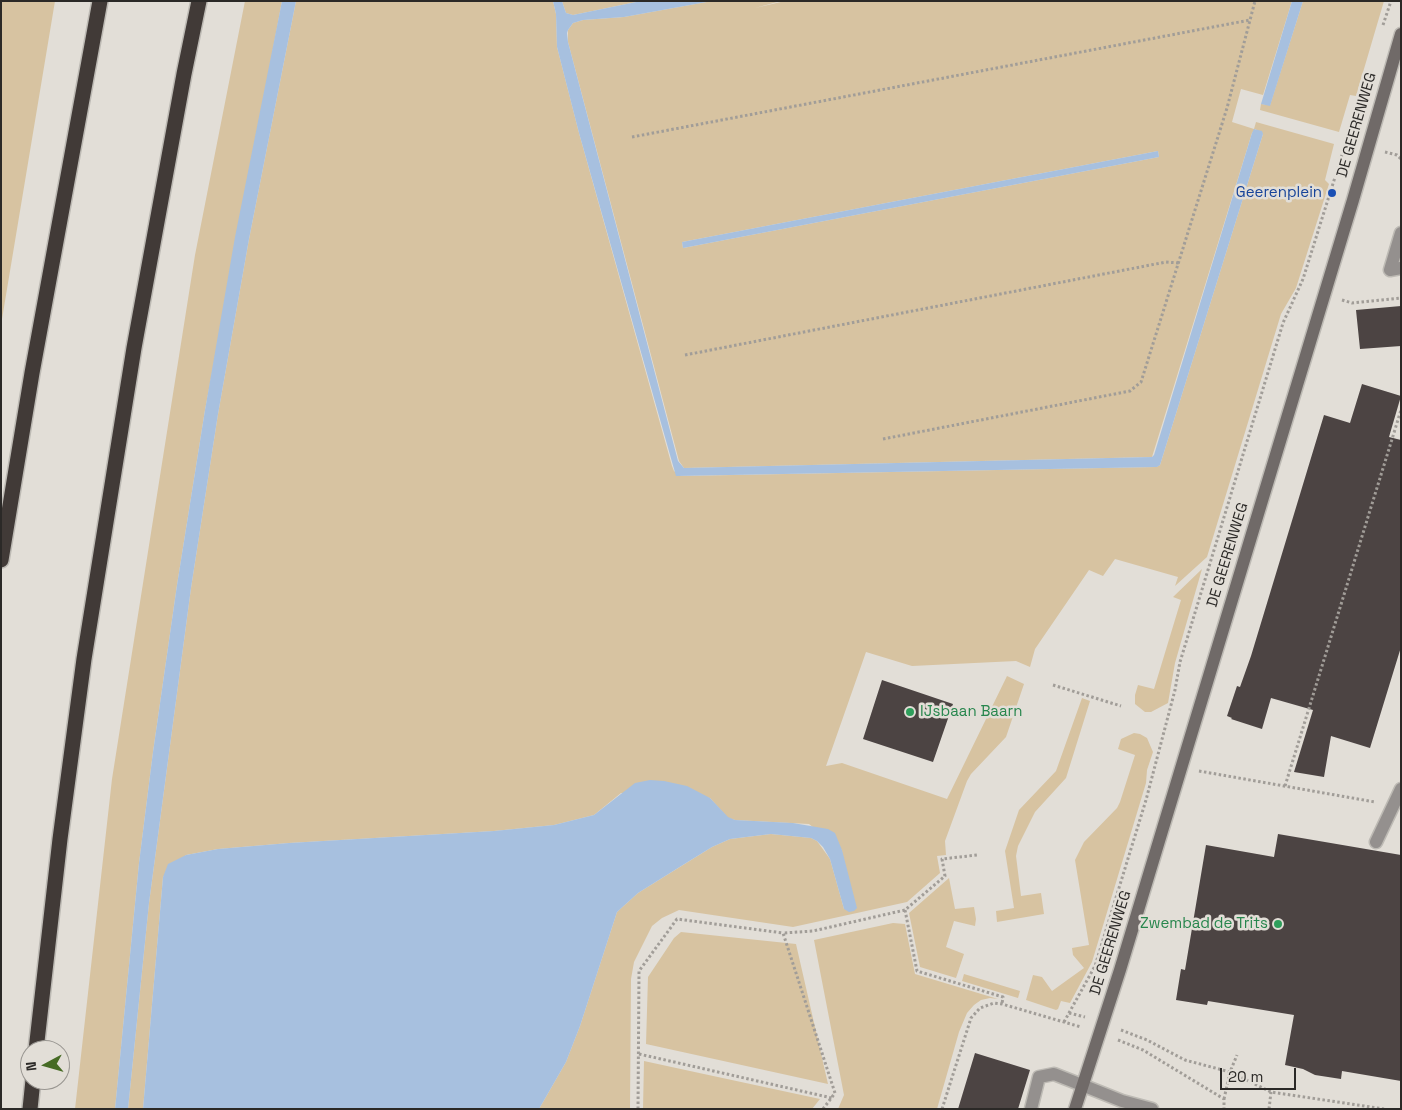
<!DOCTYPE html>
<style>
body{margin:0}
#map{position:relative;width:1402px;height:1110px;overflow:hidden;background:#e2ded7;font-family:"Space Grotesk",sans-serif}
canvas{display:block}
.frame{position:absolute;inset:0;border:2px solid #2b2927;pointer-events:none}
.north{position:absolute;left:20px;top:1040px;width:50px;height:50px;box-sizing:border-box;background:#e2ded7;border:1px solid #999691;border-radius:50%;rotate:264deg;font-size:14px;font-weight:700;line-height:20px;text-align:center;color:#2b2927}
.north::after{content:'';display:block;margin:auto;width:18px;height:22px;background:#466b24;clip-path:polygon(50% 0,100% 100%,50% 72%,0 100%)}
.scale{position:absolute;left:1220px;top:1068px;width:76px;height:22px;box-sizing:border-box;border:2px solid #2b2927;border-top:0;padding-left:6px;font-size:15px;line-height:18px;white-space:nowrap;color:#2b2927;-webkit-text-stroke:4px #e2ded7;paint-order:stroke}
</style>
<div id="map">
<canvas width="1402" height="1110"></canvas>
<div class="frame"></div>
<div class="north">N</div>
<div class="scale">20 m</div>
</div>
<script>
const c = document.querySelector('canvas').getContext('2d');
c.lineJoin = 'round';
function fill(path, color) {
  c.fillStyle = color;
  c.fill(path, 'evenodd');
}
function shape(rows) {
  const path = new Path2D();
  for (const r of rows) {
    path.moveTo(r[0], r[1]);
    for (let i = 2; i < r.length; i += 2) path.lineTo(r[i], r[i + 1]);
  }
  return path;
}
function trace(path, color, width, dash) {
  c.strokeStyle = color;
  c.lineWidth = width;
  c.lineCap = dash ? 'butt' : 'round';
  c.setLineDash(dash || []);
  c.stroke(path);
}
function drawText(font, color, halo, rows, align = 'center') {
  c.font = font + ' "Space Grotesk",sans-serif';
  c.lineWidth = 5;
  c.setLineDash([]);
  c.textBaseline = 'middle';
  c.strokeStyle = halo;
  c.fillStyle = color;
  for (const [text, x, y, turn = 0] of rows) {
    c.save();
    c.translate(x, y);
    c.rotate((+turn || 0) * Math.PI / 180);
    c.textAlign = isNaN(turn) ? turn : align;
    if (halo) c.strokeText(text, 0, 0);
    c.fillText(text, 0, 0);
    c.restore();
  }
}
fill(shape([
 [1,1,55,1,1,325],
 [245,1,282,1,205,410,177,585,153,752,139,863,115,1109,75,1109,112,779,195,255],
 [296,1,553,1,556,14,557,47,579,133,672,466,674,471,681,476,1156,467,1160,465,1263,134,1255,129,1252,133,1152,457,684,468,679,461,568,42,568,30,573,23,583,20,624,17,712,1,781,1,755,8,785,1,1292,1,1263,95,1241,89,1232,122,1254,129,1256,122,1334,144,1325,180,1329,184,1296,288,1281,314,1207,557,1175,586,1178,577,1115,559,1103,576,1089,570,1035,649,1030,667,1016,661,912,666,866,652,826,766,842,763,947,799,1007,676,1024,684,1006,737,971,774,967,781,945,841,946,855,937,856,940,873,907,902,793,927,679,910,662,918,652,926,634,962,631,979,630,1109,539,1109,566,1062,580,1026,617,912,638,893,712,847,730,839,771,834,811,838,817,841,830,859,844,909,842,850,809,824,735,820,728,818,710,798,621,793,594,815,554,825,494,831,289,843,218,849,186,855,163,877,143,1109,128,1109,149,903,191,588,218,414,249,239],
 [1158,151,1159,157,683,248,682,242],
 [562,1,641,1,573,15,566,13],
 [1303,1,1384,1,1356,96,1350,95,1339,132,1260,110,1261,104,1270,105],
 [1202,569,1175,663,1168,703,1151,712,1145,712,1135,704,1135,695,1138,685,1154,689,1181,600,1173,597],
 [1082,698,1090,701,1066,778,1035,812,1018,846,1016,856,1021,896,1041,893,1044,914,997,922,996,911,1014,908,1005,851,1019,810,1056,771],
 [1134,733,1140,734,1147,738,1153,752,1147,770,1146,783,1092,962,1070,1003,1061,1001,1058,1009,1056,1010,1026,1000,1033,975,1042,977,1052,991,1084,968,1073,955,1072,948,1089,945,1075,860,1084,842,1117,808,1120,802,1135,755,1118,749,1121,739],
 [949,878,955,909,974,907,976,919,975,926,954,921,946,947,964,954,956,978,920,967,909,913],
 [893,923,905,924,915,974,998,999,990,998,981,1000,974,1005,967,1013,959,1032,937,1109,838,1109,844,1095,814,940],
 [681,932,796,944,828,1084,646,1044,648,977,674,938],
 [964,974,1020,991,1018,998,962,981],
 [644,1061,690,1071,820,1099,812,1109,643,1109]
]), '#d7c3a1');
fill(shape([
 [282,1,296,1,249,239,218,414,191,588,149,903,128,1109,115,1109,139,863,153,752,177,585,205,410,235,237],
 [553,1,562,1,566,13,573,15,641,1,712,1,624,17,583,20,573,23,568,30,567,33,568,42,678,461,684,468,1152,457,1154,455,1252,133,1254,129,1262,131,1263,134,1160,465,1157,467,676,476,579,133,557,47,556,14],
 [1292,1,1303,1,1270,106,1261,104],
 [1158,151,1159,157,683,248,682,242],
 [650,780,664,781,687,786,710,798,728,817,735,820,793,823,828,829,835,833,842,850,857,908,854,911,849,912,844,909,830,859,823,847,817,841,811,838,771,834,730,839,712,847,678,868,638,893,617,912,580,1026,566,1062,539,1109,143,1109,163,877,168,864,186,855,218,849,289,843,494,831,554,825,594,815,635,783]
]), '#a7c0df');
fill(shape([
 [1401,306,1401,346,1360,349,1356,310],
 [1362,384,1401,396,1389,437,1401,440,1401,647,1370,748,1331,736,1324,777,1294,772,1313,710,1271,698,1262,729,1231,719,1232,718,1227,716,1237,686,1240,687,1251,656,1324,415,1350,423],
 [882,680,953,704,933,762,863,739],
 [1278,834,1401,855,1401,1081,1342,1071,1341,1079,1315,1075,1303,1069,1285,1065,1294,1015,1208,1001,1207,1005,1176,1000,1181,969,1185,970,1206,845,1274,857],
 [975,1053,1030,1070,1018,1109,958,1109]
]), '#4c4443');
const service = shape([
 [1376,842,1401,789],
 [1031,1109,1039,1077,1054,1074,1082,1085]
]);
const minor = shape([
 [1401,233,1390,270,1401,268]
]);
const tertiary = shape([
 [1082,1085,1122,1101,1152,1109]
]);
const secondary = shape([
 [1075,1109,1120,970,1353,200,1401,34]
]);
const motorway = shape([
 [1,560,32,373,100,1],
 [36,1050,60,839,84,659,134,348,184,74,199,1],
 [30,1109,33,1080]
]);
trace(service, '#bdbab4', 15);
trace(minor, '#bdbab4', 15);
trace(tertiary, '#bdbab4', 15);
trace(secondary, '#bdbab4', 15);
trace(motorway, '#bdbab4', 18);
trace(shape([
 [1383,25,1391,1],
 [632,137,1250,20],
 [1385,152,1397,155,1401,159],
 [1342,300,1352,303,1401,298],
 [685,355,1166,262,1179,263],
 [883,439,1130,391,1141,382,1227,108,1255,1],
 [1053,685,1121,706],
 [1199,771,1375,802],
 [1285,786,1401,410],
 [905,910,917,971,1003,997,1002,1004],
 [1069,1013,1085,1017],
 [1064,1022,1095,966,1146,800,1175,690,1180,662,1283,323,1303,279,1358,104],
 [1121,1030,1147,1040,1185,1060,1230,1072,1271,1092,1384,1109],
 [1118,1040,1143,1050,1224,1099,1224,1109],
 [639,1054,832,1098],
 [1224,1099,1230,1072,1237,1055],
 [638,1109,639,971,677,919,783,933],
 [823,1109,835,1093,783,933,813,931,905,910,945,876,942,859,977,855],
 [942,1109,971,1018,980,1008,994,1003,1002,1004,1081,1027],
 [1269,1109,1271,1092]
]), '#a19d98', 3, [2.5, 2.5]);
trace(service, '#94908e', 12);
trace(minor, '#94908e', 12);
trace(tertiary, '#94908e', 12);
trace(secondary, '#706a68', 12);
trace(motorway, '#413a37', 15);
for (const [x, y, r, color] of [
 [1332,193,5,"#1a4fb4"],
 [910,712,5,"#2e9e5b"],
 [1278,924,5,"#2e9e5b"]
]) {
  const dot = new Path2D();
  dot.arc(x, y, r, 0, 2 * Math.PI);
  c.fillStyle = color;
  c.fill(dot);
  trace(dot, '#e2ded7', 2);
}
drawText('15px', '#2b2927', '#e2ded7', [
 ["DE GEERENWEG",1357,125,-74],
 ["DE GEERENWEG",1228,555,-73],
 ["DE GEERENWEG",1111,943,-73]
]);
drawText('15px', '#164399', '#e2ded7', [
 ["Geerenplein",1322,193]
], 'right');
drawText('15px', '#27864d', '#e2ded7', [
 ["IJsbaan Baarn",920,712],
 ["Zwembad de Trits",1268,924,"right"]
], 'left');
</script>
